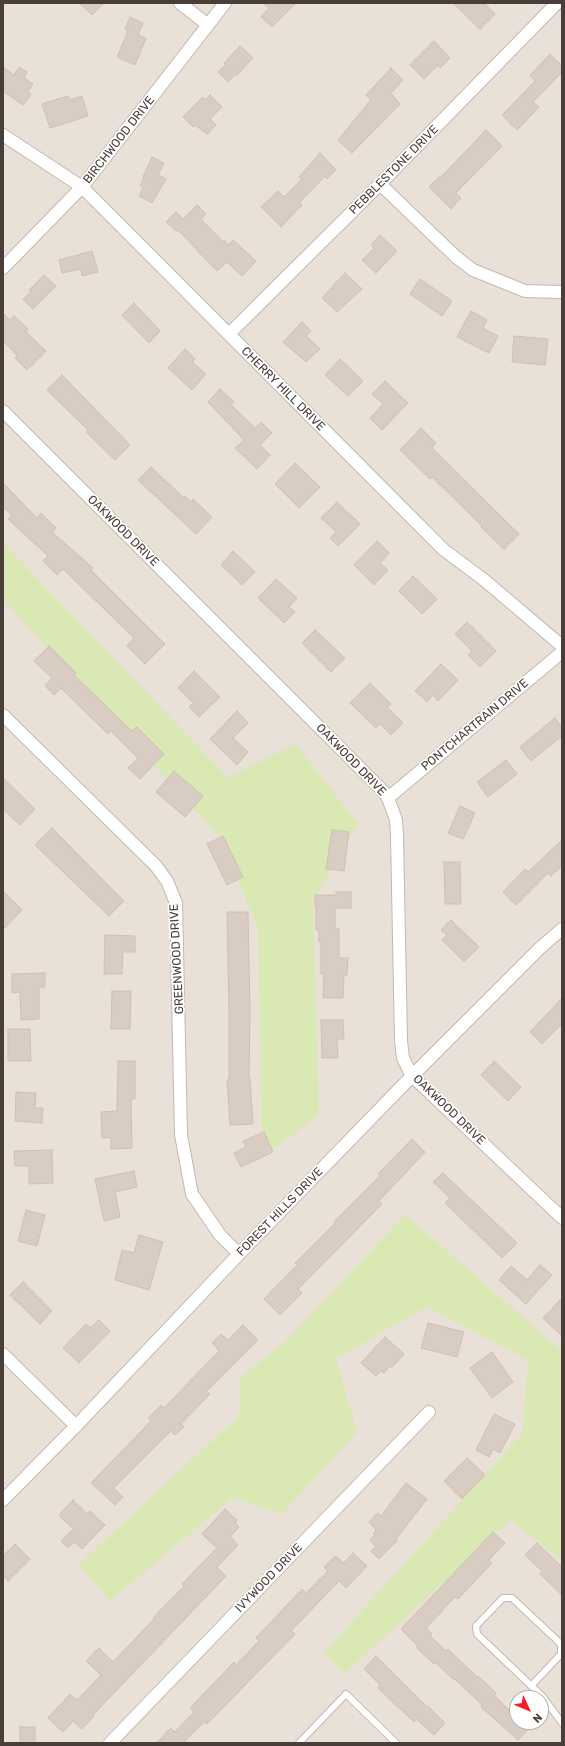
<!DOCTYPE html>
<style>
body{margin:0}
#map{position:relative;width:565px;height:1746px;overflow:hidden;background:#f5efea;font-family:Rubik,sans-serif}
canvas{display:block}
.frame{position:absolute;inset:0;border:4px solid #493f38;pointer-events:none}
.north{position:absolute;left:509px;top:1690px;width:40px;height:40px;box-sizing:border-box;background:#fff;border:1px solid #b6b2af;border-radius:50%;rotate:134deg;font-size:11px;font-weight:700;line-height:16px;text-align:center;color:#493f38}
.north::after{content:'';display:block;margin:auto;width:14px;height:18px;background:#f91c23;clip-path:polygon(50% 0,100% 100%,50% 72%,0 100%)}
</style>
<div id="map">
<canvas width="565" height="1746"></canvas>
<div class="frame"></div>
<div class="north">N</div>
</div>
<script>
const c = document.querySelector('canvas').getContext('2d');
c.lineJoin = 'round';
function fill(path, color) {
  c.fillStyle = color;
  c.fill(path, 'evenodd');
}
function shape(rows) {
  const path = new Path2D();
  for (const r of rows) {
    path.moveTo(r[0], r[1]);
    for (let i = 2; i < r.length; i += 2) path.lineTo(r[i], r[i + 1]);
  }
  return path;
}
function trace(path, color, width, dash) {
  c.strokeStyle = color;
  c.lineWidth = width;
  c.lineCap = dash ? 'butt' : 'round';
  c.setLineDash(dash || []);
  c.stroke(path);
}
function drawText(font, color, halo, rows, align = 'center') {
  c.font = font + ' Rubik,sans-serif';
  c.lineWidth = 3.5;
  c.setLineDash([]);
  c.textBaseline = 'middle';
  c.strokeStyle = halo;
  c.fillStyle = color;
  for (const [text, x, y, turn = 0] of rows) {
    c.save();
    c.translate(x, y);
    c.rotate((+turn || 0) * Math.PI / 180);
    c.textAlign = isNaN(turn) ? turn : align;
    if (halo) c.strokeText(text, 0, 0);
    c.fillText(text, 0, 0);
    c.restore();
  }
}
fill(shape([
 [3,3,562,3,562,1743,3,1743],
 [517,1698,541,1698,541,1722,517,1722]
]), '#e9e0d8');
fill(shape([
 [3,543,228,778,295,744,358,823,313,900,319,1115,262,1158,258,929,220,837,3,599],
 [405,1215,562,1351,562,1561,511,1520,344,1674,324,1653,522,1434,528,1360,426,1307,336,1359,357,1432,282,1514,232,1498,110,1601,79,1564,239,1416,240,1378,286,1341]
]), '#dae9b3');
const building = shape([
 [79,3,104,3,92,15,79,3],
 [263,3,296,3,272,27,261,17,269,8,263,3],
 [453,3,484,3,495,14,480,29,453,3],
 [130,17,143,23,138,35,146,38,135,65,117,57,128,31,125,29,130,17],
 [434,41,450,58,440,68,438,65,424,79,410,65,434,41],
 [240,46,253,58,237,75,236,74,228,82,218,72,226,64,224,63,240,46],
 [550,54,562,66,562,72,533,102,539,107,517,130,502,115,535,81,530,75,550,54],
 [3,67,14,75,19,67,27,72,24,78,33,84,28,92,31,94,23,105,3,91,3,67],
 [391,68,403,80,391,93,400,104,352,153,338,140,371,100,366,95,391,68],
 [210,95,222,107,210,119,216,125,207,134,195,125,193,127,183,117,203,97,205,100,210,95],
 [68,96,70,100,82,96,88,116,50,128,42,104,68,96],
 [486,130,502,146,456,193,461,198,451,209,429,187,440,176,441,177,486,130],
 [320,153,336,170,327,179,325,176,300,202,302,205,281,227,261,207,278,191,284,197,302,179,299,177,320,153],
 [152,157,164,163,158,175,166,179,152,203,139,196,143,188,140,186,144,178,143,177,152,157],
 [197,205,206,214,201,219,223,242,224,240,228,245,233,240,256,261,242,276,227,262,217,271,178,230,176,231,166,222,176,212,183,219,197,205],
 [380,235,397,251,376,273,362,260,374,248,371,245,380,235],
 [92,251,98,272,82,276,81,269,62,273,59,260,92,251],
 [345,273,362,289,337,312,322,298,345,273],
 [44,275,56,286,33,309,23,299,31,292,29,290,44,275],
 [420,279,452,301,442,316,410,294,420,279],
 [134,303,160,331,149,343,122,315,134,303],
 [471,311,487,320,483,328,498,336,489,353,457,337,471,311],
 [3,313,10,320,14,316,28,329,25,331,46,351,27,370,15,358,17,356,13,351,3,341,3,313],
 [302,322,311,331,306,336,320,349,306,362,283,342,302,322],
 [514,336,548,339,545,365,512,362,514,336],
 [185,349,195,359,192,362,206,374,192,390,168,368,185,349],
 [340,359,363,381,348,396,325,375,340,359],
 [62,375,130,445,115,460,86,432,88,430,47,390,62,375],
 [385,381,408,403,382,430,370,418,383,404,372,394,385,381],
 [220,389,234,402,231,405,255,428,261,422,272,433,260,445,270,455,257,469,235,448,244,440,208,402,220,389],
 [421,428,436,443,432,448,519,534,504,549,481,527,482,526,432,477,430,479,400,450,421,428],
 [295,463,320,487,299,508,275,484,295,463],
 [151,467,184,498,185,496,191,502,193,499,212,517,196,534,138,480,151,467],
 [3,483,37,518,41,513,56,528,52,532,93,568,91,570,165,644,145,664,127,646,134,638,63,569,57,575,43,561,48,556,8,519,12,515,3,507,3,483],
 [337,502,360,524,338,546,330,538,336,532,321,518,337,502],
 [377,541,389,553,380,563,388,570,374,585,354,565,377,541],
 [233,551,255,572,242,585,221,565,233,551],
 [413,576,437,599,422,614,399,591,413,576],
 [276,579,297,598,289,607,295,612,284,623,258,598,276,579],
 [467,622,496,651,480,667,468,655,472,651,455,634,467,622],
 [315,630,345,658,331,672,302,643,315,630],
 [49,646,76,673,74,675,132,731,137,727,164,754,140,779,128,768,138,758,111,731,108,734,61,688,54,695,45,686,52,678,34,661,49,646],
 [441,664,458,680,438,701,433,695,427,702,415,691,441,664],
 [194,671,220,697,199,717,189,707,193,703,178,688,194,671],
 [370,683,391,704,387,707,403,723,391,735,380,724,376,728,350,703,370,683],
 [237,711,248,723,233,738,248,752,237,765,210,739,237,711],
 [555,718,562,728,562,736,531,761,520,747,555,718],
 [506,760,517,774,488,797,477,782,506,760],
 [174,771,203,796,185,817,156,792,174,771],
 [3,778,35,809,20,825,3,809,3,778],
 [460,806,475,813,463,839,448,833,460,806],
 [52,828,124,901,109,916,35,845,52,828],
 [332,830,349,832,344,871,326,869,332,830],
 [223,836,243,877,227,885,207,844,223,836],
 [562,840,562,866,551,876,548,873,516,905,503,892,525,869,528,872,562,840],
 [444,862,460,862,461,904,445,904,444,862],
 [3,891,22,910,3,930,3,891],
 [336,892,351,892,351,908,335,908,335,929,339,929,339,958,348,958,347,975,344,975,343,998,323,998,324,974,321,974,321,942,319,942,319,930,316,930,316,906,315,906,315,895,336,895,336,892],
 [227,912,248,912,250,1011,249,1078,250,1078,253,1124,230,1125,227,1080,229,1079,229,1011,227,912],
 [451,920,479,947,464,962,442,940,447,935,441,930,451,920],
 [105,935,135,936,135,952,123,952,122,974,104,974,105,935],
 [45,973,45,987,39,987,39,1019,21,1020,20,992,12,993,12,974,45,973],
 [112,991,131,991,130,1029,111,1029,112,991],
 [562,998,562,1024,542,1044,530,1032,562,998],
 [321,1020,343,1020,344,1039,337,1039,338,1058,322,1058,321,1020],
 [8,1029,30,1029,31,1061,8,1061,8,1029],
 [118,1061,135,1061,135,1099,131,1099,132,1148,111,1149,111,1138,102,1138,101,1112,117,1111,118,1061],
 [494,1061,521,1087,508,1101,481,1075,494,1061],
 [16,1092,36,1093,35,1108,43,1108,42,1123,15,1121,16,1092],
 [264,1132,273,1152,241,1167,234,1153,246,1147,243,1141,264,1132],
 [412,1139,425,1152,379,1201,382,1204,298,1289,302,1293,280,1315,264,1299,297,1265,295,1263,335,1223,334,1222,380,1176,378,1174,412,1139],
 [52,1150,53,1183,29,1184,29,1166,15,1166,14,1151,52,1150],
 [134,1171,137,1187,115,1192,120,1217,104,1221,95,1179,134,1171],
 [443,1173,517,1243,502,1258,445,1203,450,1198,433,1182,443,1173],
 [26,1210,45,1215,37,1246,18,1241,26,1210],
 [139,1235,163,1242,149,1290,115,1280,122,1250,134,1253,139,1235],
 [540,1265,552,1275,526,1304,499,1280,511,1266,527,1280,540,1265],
 [23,1282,52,1311,40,1324,10,1295,23,1282],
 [562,1298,562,1336,543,1318,562,1298],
 [99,1320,110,1331,79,1363,63,1348,86,1324,90,1328,99,1320],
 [428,1323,464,1332,457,1357,421,1348,428,1323],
 [243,1325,258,1340,207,1391,210,1394,181,1424,184,1427,175,1435,171,1431,114,1488,123,1497,115,1505,91,1483,151,1421,148,1418,161,1405,164,1408,219,1351,212,1343,221,1334,228,1340,243,1325],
 [385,1337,404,1354,392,1367,390,1366,384,1373,381,1371,376,1376,361,1363,385,1337],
 [492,1352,513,1382,492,1398,470,1368,492,1352],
 [494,1414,515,1424,500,1453,493,1449,489,1457,476,1450,494,1414],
 [467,1458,485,1475,462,1499,444,1481,467,1458],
 [406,1483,427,1499,396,1539,397,1541,379,1559,371,1551,376,1547,370,1540,375,1535,373,1533,376,1530,369,1522,378,1513,381,1516,406,1483],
 [73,1500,87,1514,90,1511,105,1525,82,1549,74,1542,68,1548,61,1541,73,1529,59,1515,73,1500],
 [225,1509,237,1520,235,1523,239,1527,230,1537,238,1545,217,1567,226,1576,93,1715,94,1716,82,1729,73,1721,63,1732,48,1718,70,1694,77,1700,101,1675,86,1661,99,1648,113,1662,154,1619,153,1618,184,1586,182,1584,217,1548,202,1534,225,1509],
 [493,1532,505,1543,489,1560,492,1563,458,1599,455,1597,426,1628,432,1634,430,1636,446,1651,448,1649,477,1677,478,1676,496,1693,494,1695,510,1711,517,1704,517,1722,535,1722,518,1740,481,1707,482,1705,455,1679,454,1680,436,1663,434,1664,416,1647,418,1646,401,1629,493,1532],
 [537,1543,562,1567,562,1595,540,1574,542,1571,525,1555,537,1543],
 [15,1544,30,1559,8,1581,3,1576,3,1556,15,1544],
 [353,1553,367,1566,346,1588,339,1581,291,1631,295,1634,207,1724,204,1722,185,1741,187,1743,156,1743,171,1728,175,1732,194,1712,190,1708,234,1662,236,1665,259,1641,256,1638,302,1589,306,1593,328,1571,324,1567,335,1556,344,1563,353,1553],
 [376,1656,427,1707,428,1706,445,1723,434,1735,416,1719,414,1722,378,1688,380,1685,364,1669,376,1656],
 [20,1727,35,1727,35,1743,20,1743,20,1727]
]);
fill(building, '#d9ccc2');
trace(building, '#d1c0b2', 1);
const lane = shape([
 [531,1686,561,1654,561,1644,512,1598,503,1598,476,1626,477,1634,543,1697,562,1723],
 [299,1743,346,1694,396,1743]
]);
const street = shape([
 [180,3,208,25],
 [3,135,82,187,444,550,483,579,562,646],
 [380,184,456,257,473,270,525,291,562,292],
 [3,268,82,187,225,3],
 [229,334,380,184,557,3],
 [3,411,384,792,388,798,396,820,397,836,401,1041,403,1058,412,1076,562,1218],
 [3,715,156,866,167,881,176,903,181,1135,192,1194,220,1235,239,1254],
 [388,798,562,652],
 [3,1354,76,1426],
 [3,1500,76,1426,239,1254,412,1076,540,948,562,929],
 [110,1743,429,1412]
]);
trace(lane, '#c3b8af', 8);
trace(street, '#c3b8af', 14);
trace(lane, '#fff', 6);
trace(street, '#fff', 12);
drawText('12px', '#493f38', '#fff', [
 ["BIRCHWOOD DRIVE",119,140,-52],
 ["PEBBLESTONE DRIVE",394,170,-45],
 ["CHERRY HILL DRIVE",283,389,45],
 ["OAKWOOD DRIVE",123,531,45],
 ["PONTCHARTRAIN DRIVE",475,725,-40],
 ["OAKWOOD DRIVE",351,760,46],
 ["GREENWOOD DRIVE",177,959,-93],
 ["OAKWOOD DRIVE",449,1110,44],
 ["FOREST HILLS DRIVE",280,1212,-46],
 ["IVYWOOD DRIVE",269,1578,-46]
]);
</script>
